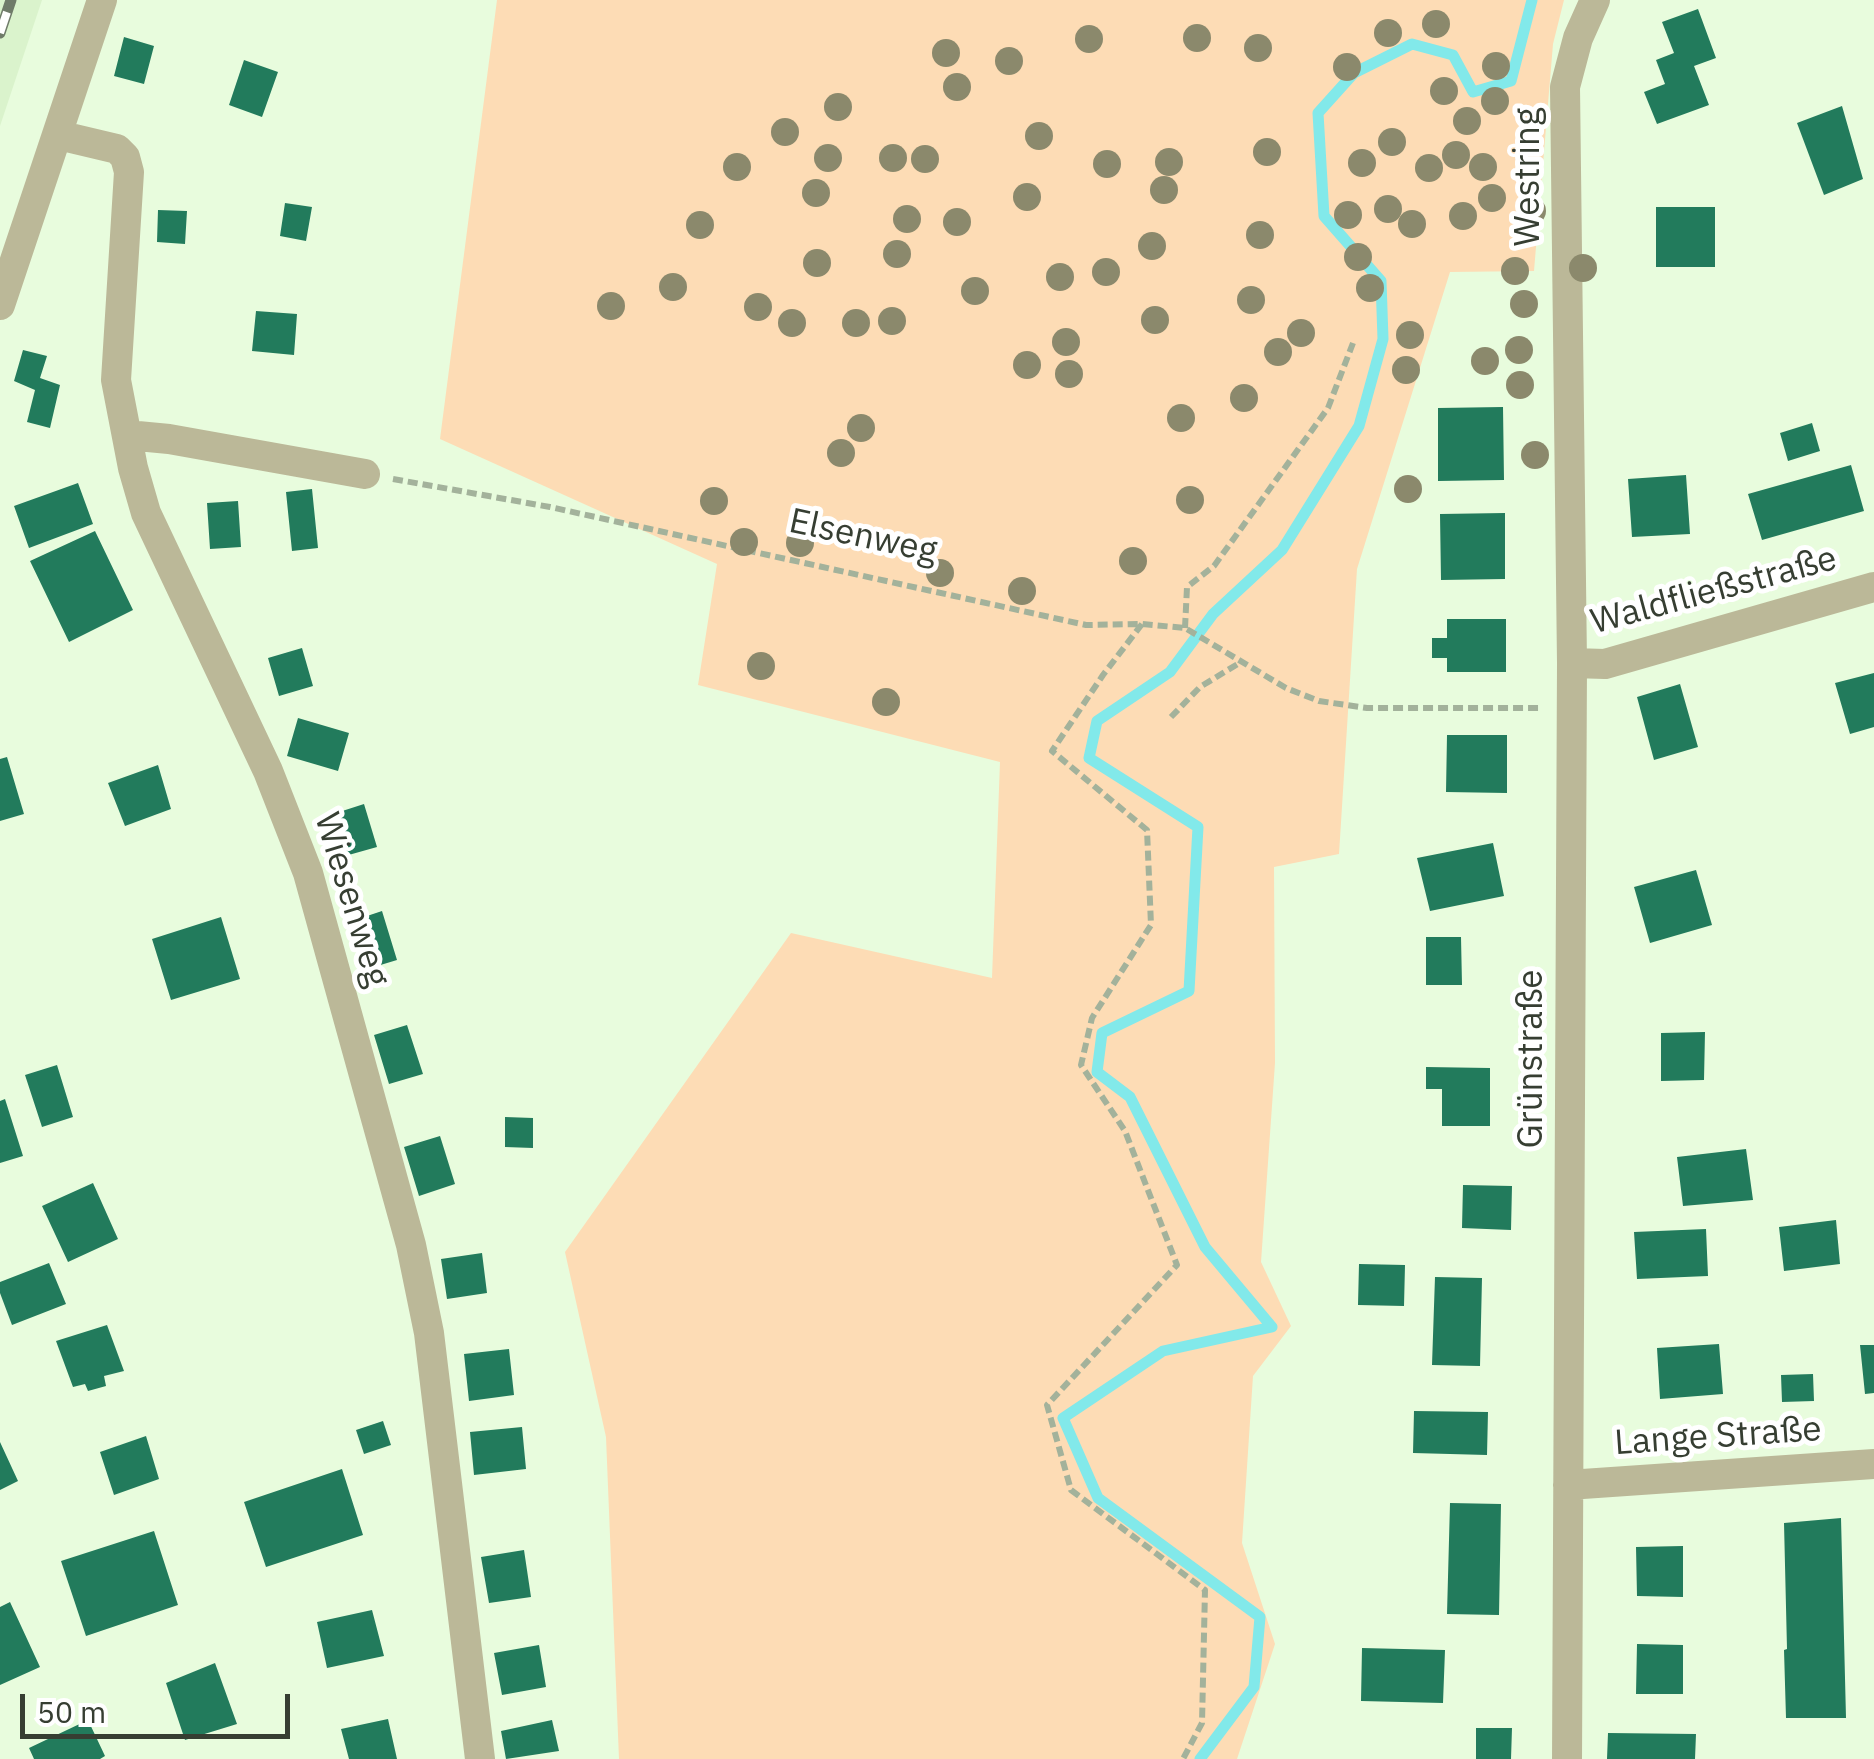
<!DOCTYPE html>
<meta charset="utf-8">
<style>
body{margin:0}
#map{position:relative;width:1874px;height:1759px;overflow:hidden;background:#e8fcdd;font-family:"IBM Plex Sans",sans-serif}
canvas{display:block}
.scale{position:absolute;left:20px;top:1694px;width:270px;height:45px;box-sizing:border-box;border:5px solid #363e32;border-top:0;padding-left:12px;font-size:30px;line-height:35px;white-space:nowrap;color:#363e32;-webkit-text-stroke:8px #fff;paint-order:stroke}
</style>
<div id="map">
<canvas width="1874" height="1759"></canvas>
<div class="scale">50 m</div>
</div>
<script>
const c = document.querySelector('canvas').getContext('2d');
c.lineJoin = 'round';
function fill(path, color) {
  c.fillStyle = color;
  c.fill(path, 'evenodd');
}
function shape(rows) {
  const path = new Path2D();
  for (const r of rows) {
    path.moveTo(r[0], r[1]);
    for (let i = 2; i < r.length; i += 2) path.lineTo(r[i], r[i + 1]);
  }
  return path;
}
function trace(path, color, width, dash) {
  c.strokeStyle = color;
  c.lineWidth = width;
  c.lineCap = dash ? 'butt' : 'round';
  c.setLineDash(dash || []);
  c.stroke(path);
}
function drawText(font, color, halo, rows, align = 'center') {
  c.font = font + ' "IBM Plex Sans",sans-serif';
  c.lineWidth = 10;
  c.setLineDash([]);
  c.textBaseline = 'middle';
  c.strokeStyle = halo;
  c.fillStyle = color;
  for (const [text, x, y, turn = 0] of rows) {
    c.save();
    c.translate(x, y);
    c.rotate((+turn || 0) * Math.PI / 180);
    c.textAlign = isNaN(turn) ? turn : align;
    if (halo) c.strokeText(text, 0, 0);
    c.fillText(text, 0, 0);
    c.restore();
  }
}
fill(shape([
 [0,0,42,0,0,126]
]), '#daf3cc');
fill(shape([
 [497,0,1564,0,1553,44,1534,271,1450,272,1357,569,1339,854,1274,867,1275,1063,1261,1262,1291,1326,1253,1376,1242,1543,1275,1644,1237,1759,619,1759,606,1437,565,1252,791,933,992,978,1000,762,698,685,717,564,440,439]
]), '#fddcb5');
trace(shape([
 [1200,1759,1254,1687,1260,1617,1098,1498,1063,1418,1163,1351,1272,1327,1205,1247,1130,1097,1097,1072,1102,1033,1189,991,1198,827,1089,758,1097,721,1170,672,1213,614,1282,550,1359,426,1383,339,1381,281,1324,216,1318,113,1354,73,1412,44,1453,55,1473,92,1511,81,1532,0]
]), '#82e9ea', 11);
fill(shape([
 [1698,9,1716,58,1694,66,1709,105,1657,124,1644,92,1665,84,1656,60,1674,53,1662,22],
 [124,37,154,46,144,84,114,76],
 [244,60,278,72,262,117,229,105],
 [1842,106,1863,179,1824,195,1797,123],
 [285,203,312,207,306,241,280,236],
 [1656,207,1715,207,1715,267,1656,267],
 [158,210,187,211,185,244,157,242],
 [256,311,297,314,294,355,252,351],
 [23,350,47,356,40,378,60,385,50,428,27,422,35,390,14,381],
 [1503,407,1504,480,1438,481,1438,408],
 [1812,423,1820,451,1788,461,1780,433],
 [1851,465,1864,511,1762,540,1748,494],
 [1686,475,1690,534,1632,537,1628,479],
 [78,483,93,524,29,548,14,506],
 [312,489,318,548,292,551,286,492],
 [238,501,241,547,210,549,207,503],
 [1505,513,1505,579,1441,580,1440,514],
 [95,531,133,610,69,642,30,561],
 [1447,619,1506,619,1506,672,1447,672,1447,658,1432,658,1432,638,1447,638],
 [302,648,313,686,279,696,268,658],
 [1874,673,1874,727,1850,734,1835,683],
 [1680,684,1698,747,1654,760,1637,697],
 [298,718,349,733,338,771,287,756],
 [1447,735,1507,735,1507,793,1446,792],
 [7,757,24,814,0,821,0,759],
 [158,765,171,809,125,826,108,783],
 [364,804,377,847,345,856,333,814],
 [1493,843,1504,896,1430,911,1417,858],
 [1696,870,1712,925,1650,943,1634,887],
 [382,911,397,960,364,970,349,922],
 [221,917,240,979,171,1000,152,939],
 [1426,937,1461,937,1462,985,1426,985],
 [407,1025,423,1074,389,1084,374,1035],
 [1705,1032,1704,1080,1661,1081,1661,1033],
 [57,1065,73,1117,42,1127,25,1075],
 [1426,1067,1490,1068,1490,1126,1442,1126,1442,1089,1426,1089],
 [5,1099,23,1156,0,1163,0,1101],
 [505,1117,533,1118,533,1148,505,1147],
 [440,1136,455,1184,419,1196,404,1147],
 [1746,1149,1753,1200,1683,1206,1677,1157],
 [93,1183,118,1239,68,1262,42,1206],
 [1463,1185,1512,1186,1511,1230,1462,1228],
 [1836,1220,1840,1264,1784,1271,1779,1227],
 [1706,1229,1708,1276,1637,1279,1634,1232],
 [482,1253,487,1293,447,1299,441,1259],
 [49,1263,66,1304,12,1325,0,1293,0,1282],
 [1359,1264,1405,1265,1404,1306,1358,1305],
 [1435,1277,1482,1278,1480,1366,1432,1365],
 [107,1325,124,1371,104,1376,106,1386,88,1391,85,1384,73,1387,56,1341],
 [1719,1344,1723,1394,1660,1399,1657,1348],
 [1860,1345,1874,1345,1874,1393,1865,1394],
 [509,1349,514,1395,469,1401,464,1354],
 [1813,1374,1814,1401,1782,1402,1781,1375],
 [1414,1411,1488,1412,1487,1455,1413,1453],
 [383,1421,391,1445,364,1454,356,1430],
 [522,1427,526,1469,474,1475,470,1432],
 [146,1436,159,1479,114,1495,100,1452],
 [0,1442,18,1481,0,1490],
 [342,1469,363,1535,266,1567,244,1502],
 [1450,1503,1501,1504,1499,1615,1447,1614],
 [1841,1518,1846,1718,1786,1718,1784,1650,1787,1649,1784,1523],
 [154,1531,178,1605,86,1636,61,1561],
 [1683,1546,1683,1597,1637,1596,1636,1547],
 [524,1550,531,1597,489,1603,481,1557],
 [10,1602,40,1667,0,1685,0,1607],
 [372,1610,384,1656,327,1668,317,1622],
 [1637,1644,1683,1645,1683,1694,1636,1694],
 [539,1645,546,1687,502,1695,494,1653],
 [1362,1648,1445,1650,1443,1703,1361,1701],
 [215,1663,237,1724,185,1740,166,1683],
 [388,1719,397,1759,349,1759,341,1729],
 [88,1720,105,1756,100,1759,34,1759,29,1748],
 [552,1720,559,1751,506,1759,501,1731],
 [1476,1728,1512,1728,1511,1759,1476,1759],
 [1608,1733,1696,1734,1695,1759,1607,1759]
]), '#227b5c');
trace(shape([
 [393,479,550,507,1086,625,1142,624,1185,628,1286,688,1319,701,1367,708,1540,708],
 [1142,624,1103,675,1052,751,1147,830,1151,925,1092,1018,1081,1065,1125,1131,1177,1265,1047,1405,1071,1490,1205,1590,1202,1723,1183,1759],
 [1185,628,1187,587,1214,566,1328,408,1353,343],
 [1171,717,1200,687,1241,662]
]), '#a3b29b', 6, [10, 5]);
trace(shape([
 [58,135,117,149,125,157,129,172,116,380,133,468,146,513,268,771,308,873,411,1245,429,1333,480,1759],
 [0,305,102,0],
 [127,435,169,439,365,474],
 [1572,663,1605,664,1874,587],
 [1568,1485,1874,1464],
 [1567,1759,1572,663,1565,87,1578,38,1595,0]
]), '#bbb898', 30);
const rail = shape([
 [0,33,11,0]
]);
trace(rail, '#6f7b69', 11);
trace(rail, '#fff', 8, [22]);
c.fillStyle = '#8b896c';
for (const [x, y] of [
 [1436,24],
 [1388,33],
 [1197,38],
 [1089,39],
 [1258,48],
 [946,53],
 [1009,61],
 [1496,66],
 [1347,67],
 [957,87],
 [1444,91],
 [1495,101],
 [838,107],
 [1467,121],
 [785,132],
 [1039,136],
 [1392,142],
 [1267,152],
 [1456,155],
 [828,158],
 [893,158],
 [925,159],
 [1169,162],
 [1362,163],
 [1107,164],
 [737,167],
 [1483,167],
 [1429,168],
 [1164,190],
 [816,193],
 [1027,197],
 [1492,198],
 [1388,209],
 [1532,211],
 [1348,215],
 [1463,216],
 [907,219],
 [957,222],
 [1412,224],
 [700,225],
 [1260,235],
 [1152,246],
 [897,254],
 [1358,257],
 [817,263],
 [1583,268],
 [1515,271],
 [1106,272],
 [1060,277],
 [673,287],
 [1370,288],
 [975,291],
 [1251,300],
 [1524,304],
 [611,306],
 [758,307],
 [1155,320],
 [892,321],
 [792,323],
 [856,323],
 [1301,333],
 [1410,335],
 [1066,342],
 [1519,350],
 [1278,352],
 [1485,361],
 [1027,365],
 [1406,370],
 [1069,374],
 [1520,385],
 [1244,398],
 [1181,418],
 [861,428],
 [841,453],
 [1535,455],
 [1408,489],
 [1190,500],
 [714,501],
 [744,542],
 [800,543],
 [1133,561],
 [940,573],
 [1022,591],
 [761,666],
 [886,702]
]) {
  c.beginPath();
  c.arc(x, y, 14, 0, 2 * Math.PI);
  c.fill();
}
drawText('35px', '#363e32', '#fff', [
 ["Westring",1529,177,-90],
 ["Elsenweg",863,537,12],
 ["Waldfließstraße",1714,591,-15],
 ["Wiesenweg",351,900,73],
 ["Grünstraße",1532,1059,-90],
 ["Lange Straße",1718,1437,-4]
]);
</script>
